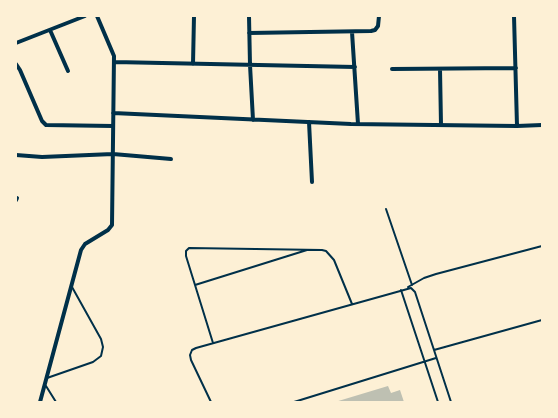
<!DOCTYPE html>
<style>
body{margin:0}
#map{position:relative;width:558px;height:418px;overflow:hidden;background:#fdf0d5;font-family:"Golos Text",sans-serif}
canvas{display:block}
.frame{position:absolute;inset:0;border:17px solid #fdf0d5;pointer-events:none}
</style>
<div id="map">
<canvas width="558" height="418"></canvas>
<div class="frame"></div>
</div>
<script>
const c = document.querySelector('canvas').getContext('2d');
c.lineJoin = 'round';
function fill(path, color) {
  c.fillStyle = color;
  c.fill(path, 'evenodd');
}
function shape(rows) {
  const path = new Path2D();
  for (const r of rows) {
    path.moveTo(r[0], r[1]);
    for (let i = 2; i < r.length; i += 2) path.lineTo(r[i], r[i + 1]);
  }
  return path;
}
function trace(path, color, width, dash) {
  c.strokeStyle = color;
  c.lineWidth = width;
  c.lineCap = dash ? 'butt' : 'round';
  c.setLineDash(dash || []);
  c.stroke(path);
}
fill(shape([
 [388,386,391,393,400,390,404,402,335,402]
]), '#bec0b2');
trace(shape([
 [386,209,412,285],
 [195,285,307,250],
 [408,287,424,278,436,274,542,246],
 [401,290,438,402],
 [213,343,186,256,186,251,189,248,322,250,326,251,334,260,352,304],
 [434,350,542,320],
 [47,378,93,362,101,356,103,347,101,339,72,287],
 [46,386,56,402],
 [211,402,191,360,190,355,192,350,196,348,411,288,415,292,451,402],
 [294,402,436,358]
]), '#003049', 2);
trace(shape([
 [249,16,250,65,253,120],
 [514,16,517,126],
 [50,30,68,71],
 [352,32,358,124],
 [249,33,371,31,375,30,378,26,379,16],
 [16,43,85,16],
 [114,62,355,67],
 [16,64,20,70,42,121,46,125,113,126],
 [193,64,194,16],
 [392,69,516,68],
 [440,69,441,125],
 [113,113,351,124,517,126,542,125],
 [309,122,312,182],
 [16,155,42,157,113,154,171,159],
 [16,200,17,198],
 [40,402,81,250,85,244,108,230,112,225,114,56,97,16]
]), '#003049', 4);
</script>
